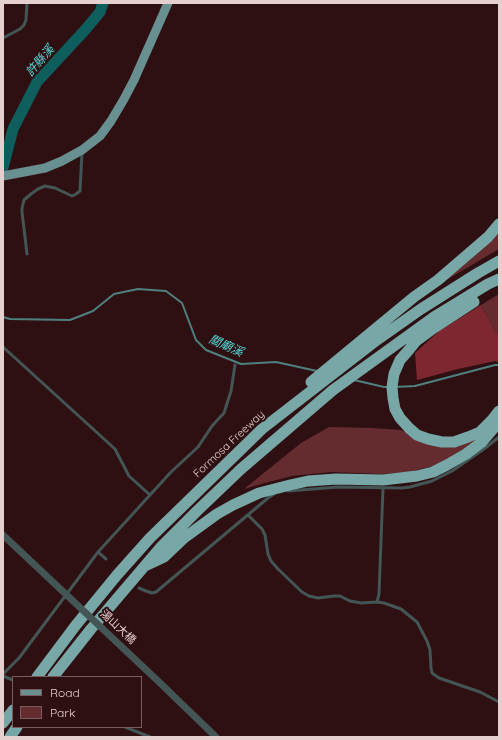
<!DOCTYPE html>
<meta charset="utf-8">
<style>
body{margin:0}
#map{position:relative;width:502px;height:740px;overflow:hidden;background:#2f1012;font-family:Quicksand,sans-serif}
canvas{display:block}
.frame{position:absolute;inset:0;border:4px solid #e6d0cf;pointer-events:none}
.legend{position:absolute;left:12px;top:676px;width:130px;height:52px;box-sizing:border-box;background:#2f1012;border:1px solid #785d5e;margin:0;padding:5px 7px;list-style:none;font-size:12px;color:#e6d0cf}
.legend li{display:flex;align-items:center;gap:8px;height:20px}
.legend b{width:20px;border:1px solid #785d5e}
</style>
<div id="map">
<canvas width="502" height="740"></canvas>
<div class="frame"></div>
<ul class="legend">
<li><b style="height:5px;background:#699090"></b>Road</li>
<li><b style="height:11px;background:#652c2f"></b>Park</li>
</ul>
</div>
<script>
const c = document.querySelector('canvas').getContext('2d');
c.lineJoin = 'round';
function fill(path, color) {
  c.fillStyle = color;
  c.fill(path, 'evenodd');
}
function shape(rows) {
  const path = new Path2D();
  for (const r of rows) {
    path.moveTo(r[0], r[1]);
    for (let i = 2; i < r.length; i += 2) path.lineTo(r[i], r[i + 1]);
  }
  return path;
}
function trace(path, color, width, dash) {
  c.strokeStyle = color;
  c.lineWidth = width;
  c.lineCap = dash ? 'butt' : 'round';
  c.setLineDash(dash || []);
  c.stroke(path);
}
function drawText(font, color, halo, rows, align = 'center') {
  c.font = font + ' Quicksand,"Noto Sans TC",sans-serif';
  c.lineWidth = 4;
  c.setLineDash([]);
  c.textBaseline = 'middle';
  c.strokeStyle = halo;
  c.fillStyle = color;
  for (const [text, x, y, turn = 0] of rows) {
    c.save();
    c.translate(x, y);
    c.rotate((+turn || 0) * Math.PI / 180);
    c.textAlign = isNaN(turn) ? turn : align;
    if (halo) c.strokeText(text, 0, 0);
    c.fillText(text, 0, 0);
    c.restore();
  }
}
fill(shape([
 [499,233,499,249,436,286,465,264],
 [499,294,499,334,495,332,481,305],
 [329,427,372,428,401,430,427,442,484,435,454,457,433,466,409,472,381,474,331,472,292,476,261,484,244,489,301,443]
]), '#652c2f');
fill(shape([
 [481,305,495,332,499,334,499,362,495,361,458,369,417,380,415,353,439,331]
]), '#7d2831');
trace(shape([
 [3,317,10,319,70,320,93,311,114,294,138,289,166,291,182,303,196,340,206,350,241,364,276,362,317,371],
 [354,380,384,387,389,387],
 [395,387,415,386,495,365,499,365]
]), '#4f8080', 2);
trace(shape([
 [3,168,13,129,37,82,85,30,100,12,103,3]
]), '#0e5e5e', 11);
trace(shape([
 [3,38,20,29,24,25,26,20,27,3],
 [27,254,22,212,22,208,24,200,31,194,38,189,45,186,55,188,72,196,76,194,80,191,82,152],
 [3,347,115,449,129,476,150,495],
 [288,491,338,487,402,488,410,487,432,481,452,471,484,449,499,437],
 [248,515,262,529,265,535,268,554,271,561,278,569,302,592,309,596,318,598,334,596,340,596,350,601,361,603,377,602,384,603,401,609,417,622,427,641,430,650,431,668,432,673,439,678,480,692,499,702],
 [98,552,106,559],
 [139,588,146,591,152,593,156,592,268,498,274,494],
 [377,602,379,594,383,488],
 [3,674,19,658,98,552,171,472,198,447,212,426,224,413,231,391,235,365],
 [3,676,13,680],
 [125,727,150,737]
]), '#435555', 3);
trace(shape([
 [3,176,45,168,62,161,82,150,100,136,111,121,124,99,134,80,168,3]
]), '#699090', 9);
trace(shape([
 [474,302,431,330,416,341,408,351,400,360,394,374,392,387,393,398,395,409,400,418,409,428,417,435,428,439,442,442,454,442,468,437,480,432,492,420,499,411],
 [311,382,414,297,438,280,488,237,499,224],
 [147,565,164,557,184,538,217,514,233,505,259,493,290,485,308,481,336,479,383,480,417,476,433,472,447,465,466,454,482,442,499,422],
 [37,677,76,625,117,575,150,538,262,429,377,340,421,309,478,273,499,261],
 [53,677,91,629,160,548,197,511,241,469,333,390,434,317,488,284,499,279],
 [3,723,13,710],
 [10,737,17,727]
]), '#78a7a7', 11);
trace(shape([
 [3,535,158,681,216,737]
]), '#435555', 7);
drawText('11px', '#e6d0cf', '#2f1012', [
 ["Formosa Freeway",229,444,-43],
 ["湯山大橋",118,627,43]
]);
drawText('italic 12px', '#53dedf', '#2f1012', [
 ["許縣溪",40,61,-49],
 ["關廟溪",226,346,24]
]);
</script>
